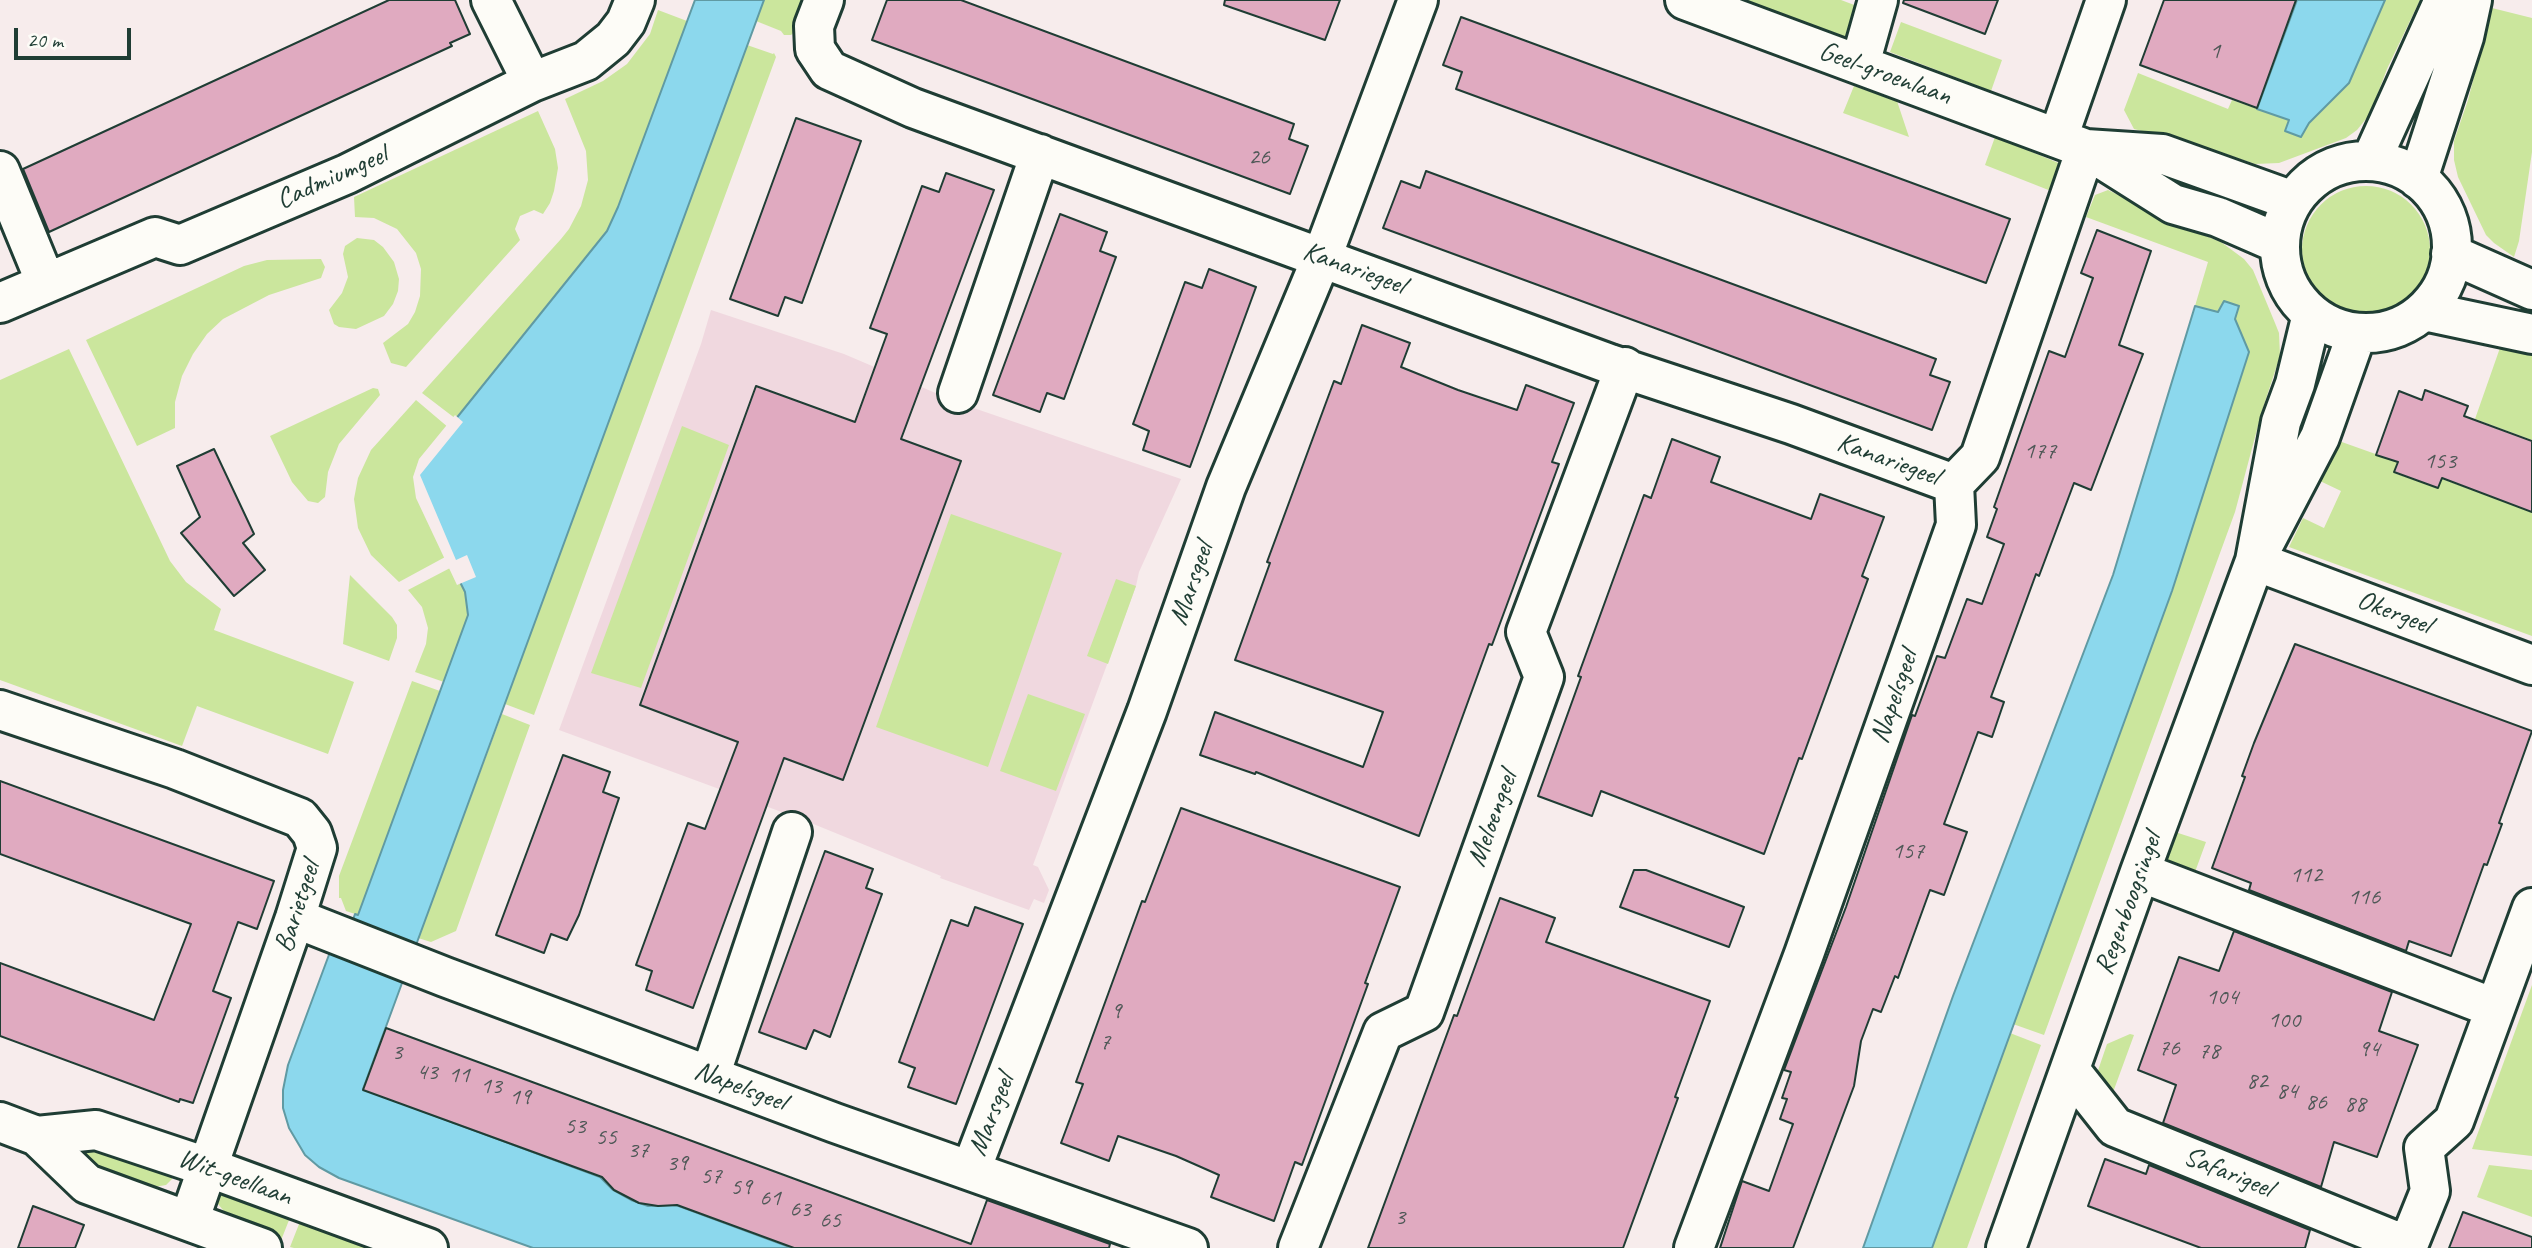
<!DOCTYPE html>
<style>
body{margin:0}
#map{position:relative;width:2532px;height:1248px;overflow:hidden;background:#f7ecec;font-family:Caveat,sans-serif}
canvas{display:block}
.scale{position:absolute;left:14px;top:28px;width:117px;height:32px;box-sizing:border-box;border:4px solid #1f3d34;border-top:0;padding-left:9px;font-size:21px;line-height:24px;white-space:nowrap;color:#1f3d34;-webkit-text-stroke:5px #fdfcf7;paint-order:stroke}
</style>
<div id="map">
<canvas width="2532" height="1248"></canvas>
<div class="scale">20 m</div>
</div>
<script>
const c = document.querySelector('canvas').getContext('2d');
c.lineJoin = 'round';
function fill(path, color) {
  c.fillStyle = color;
  c.fill(path, 'evenodd');
}
function shape(rows) {
  const path = new Path2D();
  for (const r of rows) {
    if (r.length === 3) {
      path.moveTo(r[0] + r[2], r[1]);
      path.arc(r[0], r[1], r[2], 0, 2 * Math.PI);
      continue;
    }
    path.moveTo(r[0], r[1]);
    for (let i = 2; i < r.length; i += 2) path.lineTo(r[i], r[i + 1]);
  }
  return path;
}
function trace(path, color, width, dash) {
  c.strokeStyle = color;
  c.lineWidth = width;
  c.lineCap = dash ? 'butt' : 'round';
  c.setLineDash(dash || []);
  c.stroke(path);
}
function drawText(font, color, halo, rows, align = 'center') {
  c.font = font + ' Caveat,sans-serif';
  c.lineWidth = 5;
  c.setLineDash([]);
  c.textBaseline = 'middle';
  c.strokeStyle = halo;
  c.fillStyle = color;
  for (const [text, x, y, turn = 0] of rows) {
    c.save();
    c.translate(x, y);
    c.rotate((+turn || 0) * Math.PI / 180);
    c.textAlign = isNaN(turn) ? turn : align;
    if (halo) c.strokeText(text, 0, 0);
    c.fillText(text, 0, 0);
    c.restore();
  }
}
fill(shape([
 [711,310,844,354,959,403,1181,479,1139,572,1136,586,1033,865,1038,867,1049,890,1044,903,1034,899,1029,910,940,878,941,876,806,821,559,730,701,344]
]), '#f0d8df');
fill(shape([
 [764,0,808,0,798,29,791,35,784,35,781,31,756,21],
 [1745,0,1841,0,1857,6,1846,37],
 [2385,0,2420,0,2387,69,2370,114,2357,130,2346,138,2279,163,2255,164,2211,149,2134,129,2124,110,2138,73,2228,109,2232,100,2289,120,2285,131,2309,123,2349,83],
 [2492,8,2532,18,2532,152,2519,241,2514,257,2494,243,2486,235,2458,177,2454,160,2454,141,2468,100],
 [658,10,687,21,618,207,607,231,456,419,422,393,561,239,569,229,581,206,588,180,586,151,565,99,603,81,627,64,650,34],
 [1901,22,2002,60,1991,91,1890,52],
 [747,45,773,54,774,53,776,57,534,715,505,704],
 [1854,86,1897,101,1909,137,1843,113],
 [538,111,555,149,558,168,554,191,550,203,543,214,534,210,520,216,515,229,520,240,406,367,391,363,383,343,408,324,415,312,420,296,421,269,416,253,397,229,374,218,355,217,354,197],
 [1995,137,2061,164,2051,191,1985,165],
 [2366,250,64],
 [2108,190,2183,227,2221,242,2244,259,2253,270,2275,323,2279,333,2280,356,2262,411,2235,512,2044,1035,2013,1024,2172,591,2249,352,2235,319,2238,306,2224,301,2218,313,2195,306,2208,262,2086,217,2095,195],
 [357,238,374,240,383,247,394,262,399,279,398,291,393,304,384,316,356,329,339,327,334,324,329,310,342,293,348,277,343,254,345,246],
 [321,259,325,267,321,278,269,295,223,319,207,334,193,354,182,376,175,402,175,428,137,446,86,340,244,266,267,260],
 [2501,345,2532,354,2532,440,2475,419],
 [69,349,170,561,186,582,221,609,214,630,354,682,328,754,197,706,182,746,0,680,0,380],
 [373,388,378,389,380,395,339,444,328,472,325,497,318,503,308,501,292,482,270,436],
 [416,400,449,428,447,556,399,582,371,555,358,528,354,499,358,478,371,450],
 [682,426,729,445,641,688,591,673],
 [2339,441,2398,462,2394,473,2438,488,2442,479,2528,510,2532,500,2532,636,2289,547,2303,518,2324,528,2341,491,2320,481],
 [951,514,1062,553,988,767,876,727],
 [452,567,465,592,468,614,444,682,415,672,426,644,428,628,422,607,408,590],
 [350,575,392,617,397,625,397,638,389,661,343,644],
 [1116,579,1136,586,1108,664,1087,656],
 [412,681,440,691,358,915,346,911,341,898,339,898,339,876],
 [1028,694,1085,714,1056,791,1000,771],
 [502,714,530,725,456,931,431,942,418,938],
 [2175,832,2206,842,2195,872,2165,861],
 [2532,985,2532,1156,2472,1149],
 [2010,1033,2041,1045,1967,1248,1932,1248],
 [2130,1034,2134,1035,2112,1095,2092,1088,2107,1044],
 [87,1141,173,1176,172,1179,166,1185,148,1188,116,1182,64,1144],
 [2489,1165,2532,1170,2532,1217,2477,1197],
 [221,1190,293,1210,280,1243,250,1232,232,1221,218,1204,218,1193],
 [303,1214,395,1248,294,1248,290,1247]
]), '#cbe69d');
const water = shape([
 [695,0,764,0,363,1089,600,1177,613,1190,631,1200,648,1206,676,1205,792,1248,533,1248,339,1178,319,1167,305,1155,289,1128,283,1108,283,1090,288,1065,330,952,340,956,355,914,358,915,468,615,465,592,447,556,417,476,422,461,607,231,618,207,695,0],
 [2297,0,2385,0,2349,83,2309,123,2301,137,2285,131,2289,120,2257,109,2297,0],
 [2224,301,2239,306,2235,319,2249,352,2172,591,1932,1248,1863,1248,1953,996,2113,575,2195,306,2218,312,2224,301]
]);
fill(water, '#8cd8ed');
trace(water, '#609aa3', 2);
fill(shape([
 [455,415,463,422,420,475,456,560,467,555,476,577,457,585,416,498,413,477,419,459]
]), '#f7ecec');
const building = shape([
 [389,0,455,0,470,34,450,43,452,46,49,232,23,169,389,0],
 [887,0,961,0,1294,124,1289,139,1308,146,1290,194,872,40,887,0],
 [1225,0,1340,0,1325,40,1224,5,1225,0],
 [1904,0,1998,0,1985,34,1903,3,1904,0],
 [2164,0,2296,0,2257,108,2140,65,2164,0],
 [1461,17,2010,219,1986,283,1456,89,1462,72,1443,65,1461,17],
 [796,118,861,141,802,303,785,297,778,316,730,299,796,118],
 [1426,171,1936,359,1930,375,1950,382,1932,430,1383,228,1401,181,1420,188,1426,171],
 [946,173,994,190,901,439,961,461,843,780,784,758,693,1008,646,990,652,971,636,965,688,823,705,829,738,742,640,705,756,386,855,422,887,334,870,328,907,227,922,186,939,192,946,173],
 [1060,214,1107,232,1100,251,1116,257,1064,399,1047,393,1040,412,993,395,1060,214],
 [2097,230,2151,251,2119,345,2143,354,2091,490,2074,483,2039,576,2036,574,1991,697,2004,702,1992,737,1978,732,1944,824,1967,832,1944,895,1930,890,1898,978,1895,976,1881,1012,1873,1009,1861,1041,1854,1086,1793,1248,1720,1248,1742,1181,1769,1191,1793,1124,1780,1119,1787,1099,1782,1098,1791,1072,1784,1070,1846,907,1912,715,1915,716,1937,656,1945,658,1967,599,1982,604,2004,544,1987,537,1997,509,1994,507,2049,351,2065,357,2093,278,2081,273,2097,230],
 [1209,269,1256,287,1190,467,1143,450,1149,431,1133,424,1185,282,1202,288,1209,269],
 [1362,325,1410,343,1401,367,1458,390,1517,410,1526,385,1574,403,1552,462,1559,464,1492,645,1489,644,1419,836,1256,772,1255,774,1200,755,1215,712,1363,767,1383,712,1235,660,1270,563,1267,562,1334,381,1341,384,1362,325],
 [2425,390,2468,406,2464,416,2532,441,2532,512,2442,478,2438,488,2394,472,2398,462,2376,455,2399,391,2422,400,2425,390],
 [1672,439,1720,457,1711,482,1811,519,1820,494,1884,517,1862,576,1868,579,1802,759,1799,758,1764,854,1601,791,1592,816,1538,796,1581,677,1578,676,1644,495,1651,498,1672,439],
 [214,449,254,534,243,543,265,570,234,596,181,533,200,517,177,466,214,449],
 [2295,644,2532,731,2499,823,2502,824,2487,865,2484,864,2451,956,2409,941,2406,951,2249,890,2251,883,2212,868,2245,777,2242,776,2254,743,2295,644],
 [563,755,610,772,603,792,619,798,579,915,567,940,551,934,544,953,496,935,563,755],
 [0,781,274,881,257,929,238,922,213,991,231,998,193,1103,180,1099,179,1102,0,1036,0,963,154,1020,191,924,0,854,0,781],
 [1181,808,1400,887,1365,983,1368,984,1302,1165,1295,1162,1274,1221,1211,1197,1219,1175,1176,1156,1118,1136,1109,1161,1061,1143,1083,1084,1076,1082,1142,901,1145,902,1181,808],
 [825,851,873,869,866,888,882,894,830,1037,814,1030,806,1049,759,1032,825,851],
 [1634,870,1646,870,1744,907,1729,947,1620,907,1634,870],
 [1500,898,1555,918,1546,942,1710,1001,1675,1097,1678,1098,1623,1248,1368,1248,1454,1015,1457,1016,1500,898],
 [975,907,1023,924,956,1104,908,1087,915,1068,899,1062,951,920,968,926,975,907],
 [2234,931,2392,992,2379,1031,2418,1045,2377,1157,2334,1142,2321,1187,2163,1123,2176,1085,2138,1070,2179,957,2219,971,2234,931],
 [386,1028,971,1244,987,1200,1110,1244,1109,1248,794,1248,677,1205,658,1206,639,1203,614,1190,602,1177,363,1090,386,1028],
 [2105,1159,2146,1174,2149,1165,2310,1230,2305,1248,2201,1248,2088,1206,2105,1159],
 [33,1206,84,1225,75,1248,18,1248,33,1206],
 [2463,1212,2532,1237,2532,1248,2449,1248,2463,1212]
]);
fill(building, '#e0aac0');
trace(building, '#1f3d34', 2);
const minor = shape([
 [491,0,532,82],
 [824,0,814,26,815,49,829,70,913,108,1610,364,1791,424,1954,484],
 [1685,0,2086,149,1980,457,1954,484,1956,525,1804,954,1694,1248],
 [1860,64,1878,0],
 [2058,138,2106,0],
 [2371,161,2444,0],
 [2366,247,86],
 [0,171,46,283],
 [2418,179,2464,37,2472,0],
 [2280,244,2218,217,2173,204,2086,149,2162,154,2293,201],
 [2451,254,2532,290],
 [0,303,155,237,180,245,347,174,532,82,586,61,613,39,626,22,635,0],
 [2424,311,2532,334],
 [2312,314,2295,384,2281,422,2255,561,2320,437,2357,333],
 [958,393,1040,154],
 [0,710,175,769,300,818,312,833,317,848,295,918,189,1221],
 [2140,872,2494,1008],
 [295,918,445,977,835,1123,1188,1248],
 [2070,1070,2115,1127,2408,1246],
 [710,1076,792,832],
 [0,1122,37,1136,87,1184,262,1248],
 [37,1136,96,1130,207,1167,428,1248],
 [971,1170,1147,711,1226,487,1322,257,1418,0],
 [1298,1248,1383,1032,1424,1012,1544,677,1526,632,1625,367],
 [2006,1248,2140,872,2255,561,2532,665],
 [2407,1248,2430,1191,2424,1148,2454,1121,2532,908]
]);
trace(minor, '#1f3d34', 44);
trace(minor, '#fdfcf7', 38);
drawText('24px', '#4f5857', null, [
 ["1",2215,52],
 ["26",1259,158],
 ["177",2040,452],
 ["153",2440,462],
 ["157",1908,852],
 ["112",2306,876],
 ["116",2364,898],
 ["104",2222,998],
 ["9",1116,1012],
 ["100",2284,1021],
 ["7",1105,1043],
 ["76",2169,1049],
 ["94",2369,1050],
 ["78",2209,1052],
 ["3",397,1053],
 ["43",427,1073],
 ["11",459,1076],
 ["82",2257,1082],
 ["13",491,1087],
 ["84",2287,1092],
 ["19",520,1098],
 ["86",2316,1103],
 ["88",2355,1105],
 ["53",575,1127],
 ["55",606,1138],
 ["37",638,1151],
 ["39",677,1164],
 ["57",711,1177],
 ["59",741,1188],
 ["61",770,1199],
 ["63",800,1210],
 ["3",1400,1218],
 ["65",830,1221]
]);
drawText('28px', '#1f3d34', '#fdfcf7', [
 ["Geel-groenlaan",1885,74,20],
 ["Cadmiumgeel",332,178,-24],
 ["Kanariegeel",1354,269,20],
 ["Kanariegeel",1888,460,20],
 ["Marsgeel",1192,584,-71],
 ["Okergeel",2394,613,21],
 ["Napelsgeel",1895,697,-71],
 ["Meloengeel",1493,819,-70],
 ["Regenboogsingel",2129,904,-70],
 ["Barietgeel",298,907,-72],
 ["Napelsgeel",740,1087,21],
 ["Marsgeel",992,1115,-69],
 ["Safarigeel",2228,1173,22],
 ["Wit-geellaan",235,1178,20]
]);
</script>
